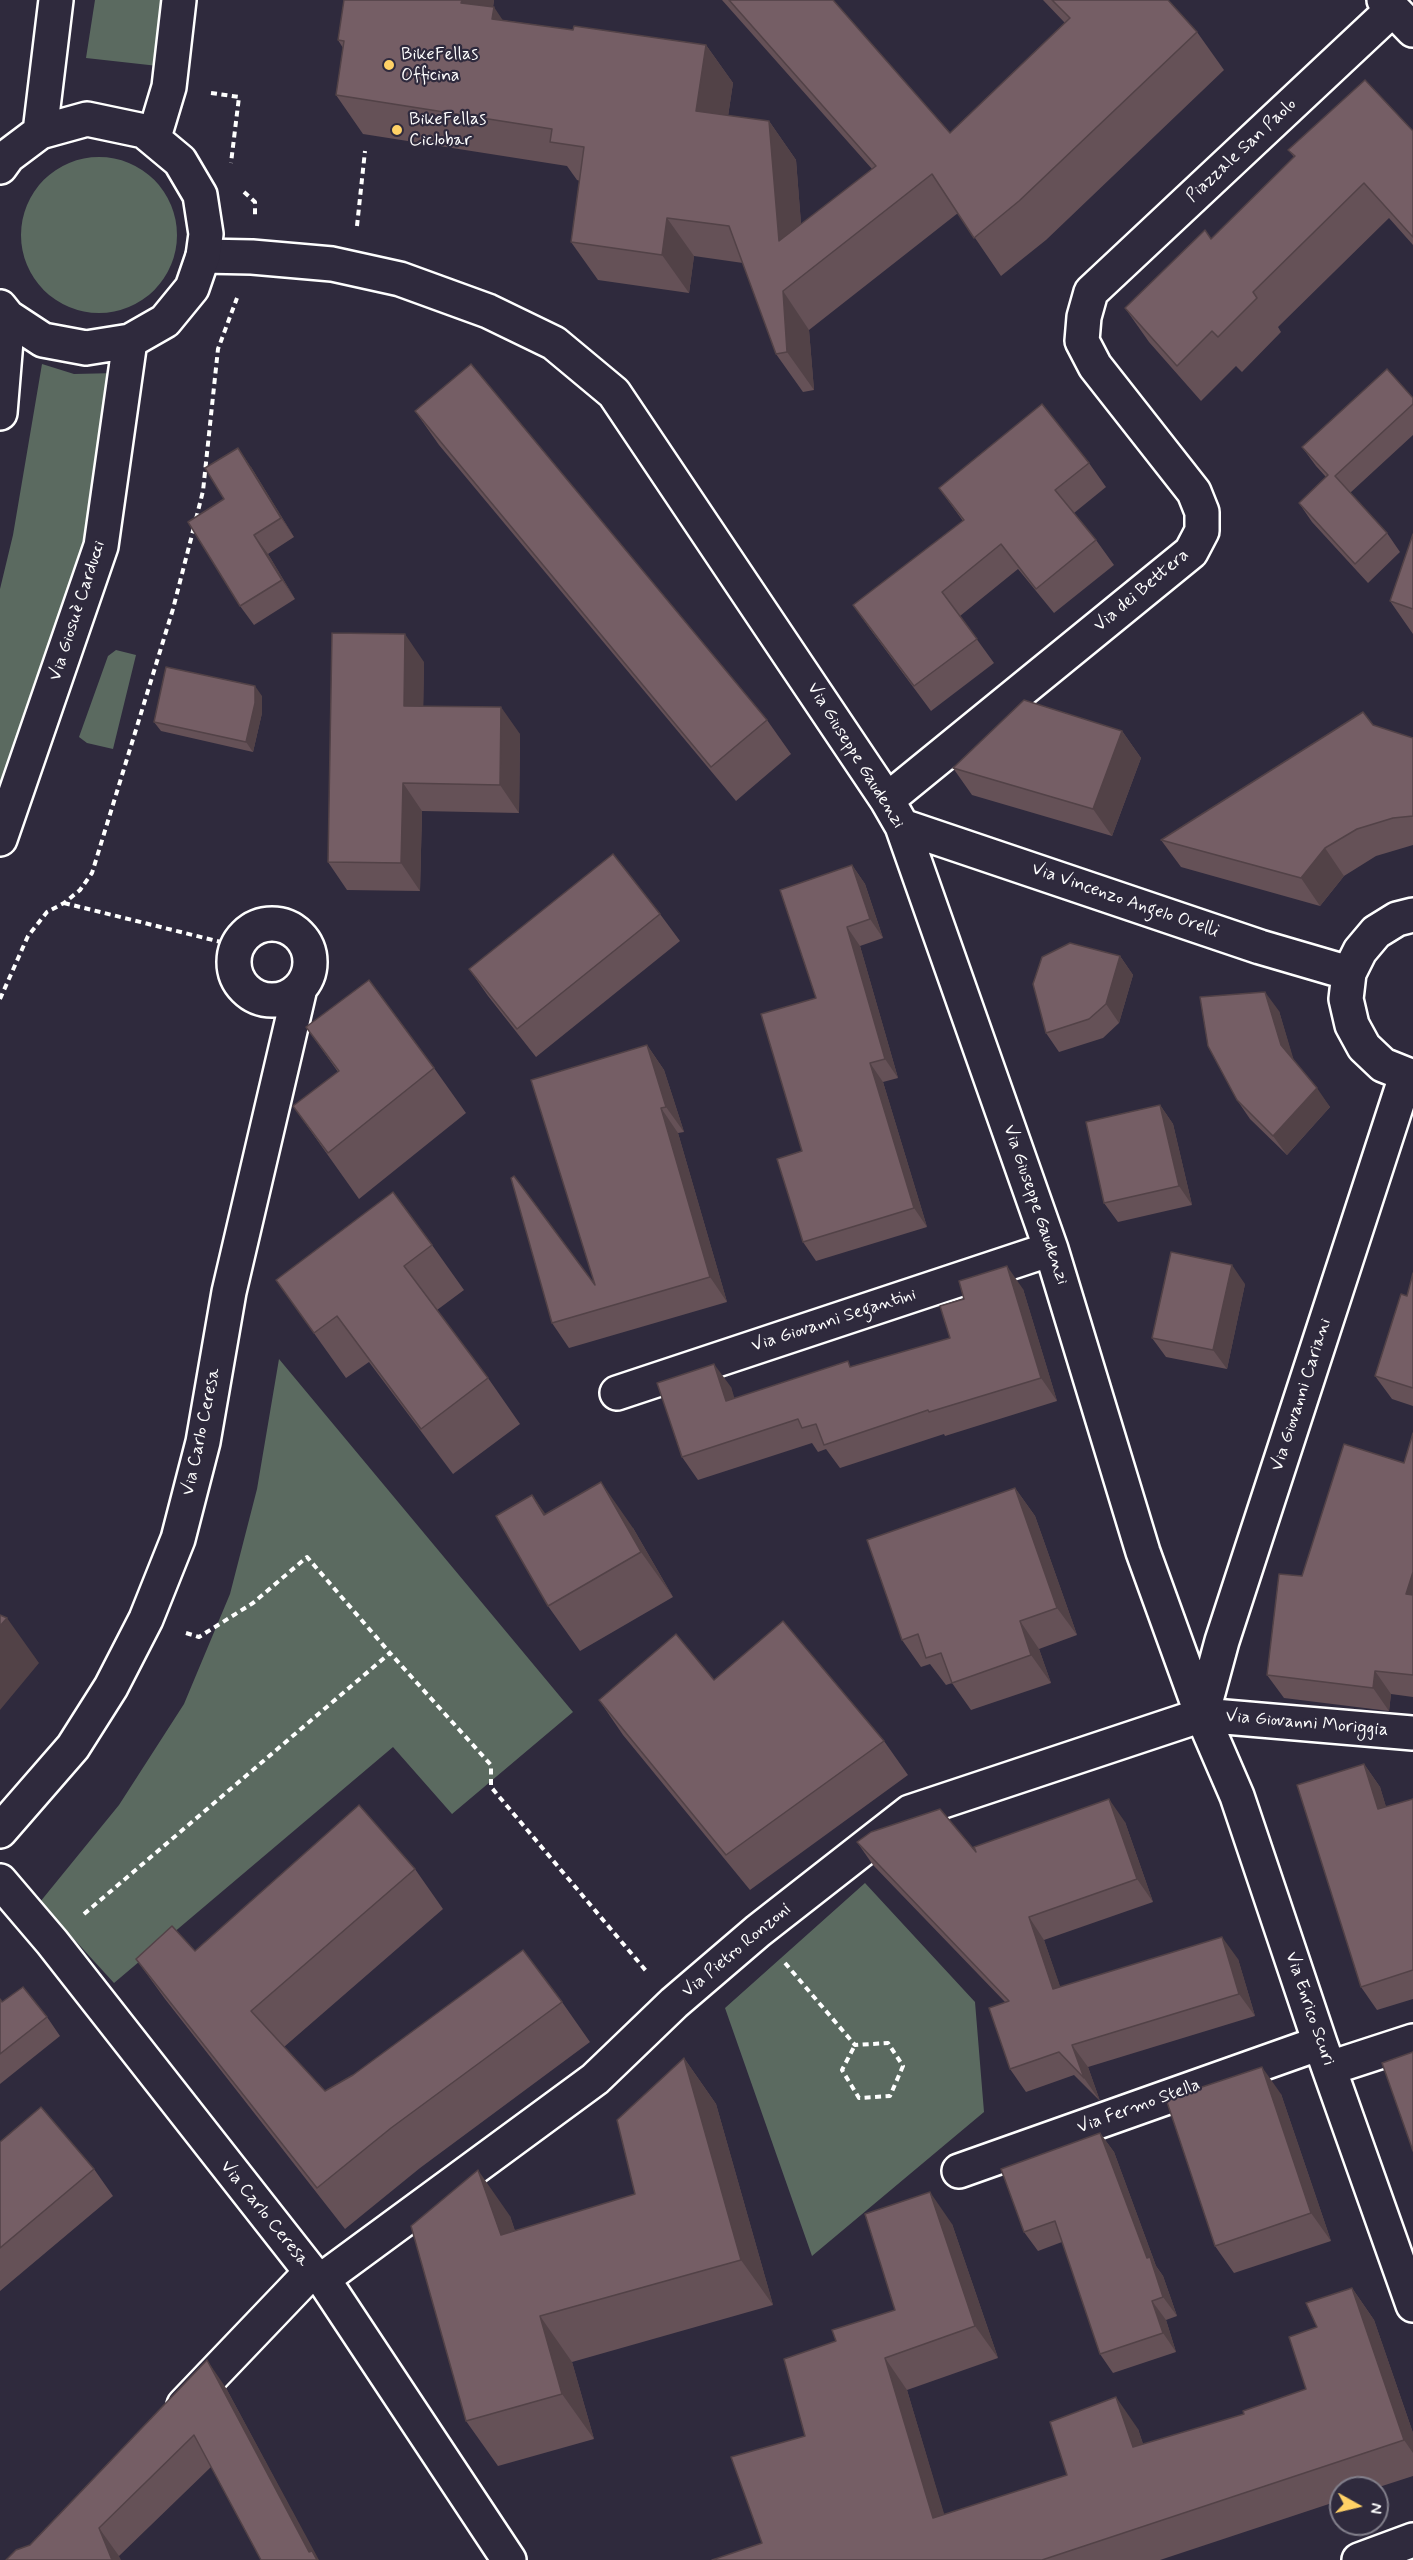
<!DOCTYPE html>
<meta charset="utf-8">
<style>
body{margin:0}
#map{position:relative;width:1413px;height:2560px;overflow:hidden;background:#2f2a3d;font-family:Mynerve,sans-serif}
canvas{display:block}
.north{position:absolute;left:1329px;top:2476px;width:60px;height:60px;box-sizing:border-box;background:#2f2a3d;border:2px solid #827f8b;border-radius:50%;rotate:98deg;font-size:16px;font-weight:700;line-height:24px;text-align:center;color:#fff}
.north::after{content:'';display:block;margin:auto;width:21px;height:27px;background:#ffd166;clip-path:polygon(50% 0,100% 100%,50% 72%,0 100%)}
</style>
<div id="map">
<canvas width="1413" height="2560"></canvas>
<div class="north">N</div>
</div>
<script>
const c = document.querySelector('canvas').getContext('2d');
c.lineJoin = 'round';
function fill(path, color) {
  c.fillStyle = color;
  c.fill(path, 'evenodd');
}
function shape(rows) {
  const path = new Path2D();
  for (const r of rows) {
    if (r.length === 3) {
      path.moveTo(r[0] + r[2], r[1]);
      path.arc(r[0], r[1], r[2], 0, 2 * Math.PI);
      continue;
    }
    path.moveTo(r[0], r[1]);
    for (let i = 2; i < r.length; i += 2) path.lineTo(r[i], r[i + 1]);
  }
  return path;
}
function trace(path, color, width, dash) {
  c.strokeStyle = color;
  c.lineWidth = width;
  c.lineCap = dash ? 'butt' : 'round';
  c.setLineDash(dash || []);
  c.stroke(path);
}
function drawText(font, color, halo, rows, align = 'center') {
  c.font = font + ' Mynerve,sans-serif';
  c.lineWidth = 4.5;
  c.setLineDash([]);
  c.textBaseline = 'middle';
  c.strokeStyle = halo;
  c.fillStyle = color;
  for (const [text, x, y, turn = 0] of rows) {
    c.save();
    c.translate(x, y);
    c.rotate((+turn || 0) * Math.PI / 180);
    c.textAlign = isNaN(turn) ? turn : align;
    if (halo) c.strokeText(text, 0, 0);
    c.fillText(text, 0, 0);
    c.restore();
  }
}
fill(shape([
 [95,0,164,0,158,66,86,58],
 [99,235,78],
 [42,364,74,374,117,373,98,509,0,790,0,589,13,535],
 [116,650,136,655,113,749,87,743,79,737,108,656],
 [279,1359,573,1712,452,1814,393,1747,114,1983,40,1902,119,1805,184,1704,230,1594,257,1489],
 [865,1883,975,2002,984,2112,812,2256,725,2008]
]), '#5b6a60');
const minor = shape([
 [1384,0,1413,30],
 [203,256,252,257,332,264,400,279,488,311,554,343,614,393,887,800,902,826,1051,1249,1143,1552,1202,1715,1237,1796,1320,2043,1413,2305],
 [887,800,1191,552,1202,531,1202,512,1194,492,1095,366,1082,341,1084,317,1091,292,1393,9],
 [902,826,1260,947,1349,973],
 [1413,915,1397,919,1376,932,1360,951,1349,973,1346,999,1352,1025,1364,1047,1383,1065,1413,1077],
 [272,962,38],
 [617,1393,1051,1249],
 [1202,1715,1222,1641,1406,1076],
 [0,1831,73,1747,111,1687,146,1619,178,1539,203,1442,229,1292,300,988],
 [0,1881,52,1942,311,2272,323,2279,509,2560],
 [1330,2068,1413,2041],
 [959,2171,1320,2043],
 [323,2279,595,2079,674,2003,758,1931,910,1812,1202,1715,1413,1733],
 [184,2405,311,2272]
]);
const tertiary = shape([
 [1359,2560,1413,2540]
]);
const secondary = shape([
 [40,132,56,0],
 [154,137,169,87,179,0],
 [0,167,8,156,40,132,87,119,144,131,180,161,200,195,206,234,203,256,192,288,165,321,130,341,86,348,43,340,8,317,0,307],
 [0,413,8,317],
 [0,839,101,546,130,341]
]);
trace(minor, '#fff', 38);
trace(tertiary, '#fff', 38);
trace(secondary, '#fff', 38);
trace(shape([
 [211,93,239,97,231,163],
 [244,192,255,202,255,215],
 [357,226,365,151],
 [196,519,203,491,218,349,237,298],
 [64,903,237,946],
 [0,999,28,936,47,912,64,903,80,890,92,873,173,609,194,527],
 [186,1633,199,1637,253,1603,307,1557,390,1653],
 [84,1914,390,1653,491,1765,491,1787,647,1972],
 [785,1963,855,2045,888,2043,903,2066,890,2096,859,2098,842,2070,855,2045]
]), '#fff', 4, [6, 4.5]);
trace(minor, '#2f2a3d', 33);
trace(tertiary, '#2f2a3d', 33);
trace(secondary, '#2f2a3d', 33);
fill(shape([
 [344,0,494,0,493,7,502,20,573,30,706,45,733,83,728,116,769,121,796,160,801,224,872,169,722,0,833,0,950,133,1065,23,1043,0,1168,0,1197,32,1224,70,1046,240,1001,276,958,213,809,330,814,390,803,392,776,354,743,263,694,256,689,293,598,280,571,242,580,181,577,180,567,166,363,134,336,95,343,48,338,40],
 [1413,131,1413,245,1389,218,1278,327,1281,332,1242,372,1236,366,1201,401,1149,342,1125,308,1205,230,1211,239,1294,157,1288,150],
 [1413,398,1413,435,1350,493,1387,533,1400,552,1368,583,1312,522,1299,503,1326,477,1316,466,1302,447],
 [415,411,767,720,791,754,736,801,439,445],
 [1089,463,1106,487,1074,513,1096,540,1114,565,1054,613,1018,569,960,616,994,663,931,711,870,629,853,605,963,521,939,488],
 [251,467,294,537,268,554,295,599,254,625,240,606,224,499],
 [1413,534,1413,634,1390,601],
 [424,662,423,706,520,734,519,813,422,811,420,891,347,890,328,862],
 [262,696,262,713,253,752,161,731,154,722],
 [1373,725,1413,738,1413,845,1376,856,1344,876,1320,906,1181,867,1161,840],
 [1122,731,1141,758,1112,836,972,795,953,768],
 [852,865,865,884,883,938,860,946,898,1078,883,1082,927,1227,816,1261,803,1242,802,1151,816,998],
 [660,914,680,941,536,1057,488,996,469,969],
 [1120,956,1133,975,1119,1023,1103,1038,1059,1052,1046,1033],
 [1279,1011,1293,1059,1330,1107,1287,1155,1250,1119,1237,1100],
 [306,1027,434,1068,466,1113,359,1199,293,1106,338,1072],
 [647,1045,664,1070,684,1132,678,1133,727,1302,569,1348,552,1323,595,1285],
 [1160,1105,1173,1124,1192,1205,1118,1222,1104,1203],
 [432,1245,464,1290,437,1310,488,1378,520,1424,453,1474,369,1362,346,1378,276,1280],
 [1413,1273,1413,1406,1392,1399,1375,1376,1407,1296],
 [1245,1284,1227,1369,1166,1357,1152,1338],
 [1023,1289,1057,1401,945,1436,944,1434,840,1468,826,1449,818,1452,812,1443,698,1480,682,1457,731,1387,734,1399,852,1366,950,1338],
 [1413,1433,1413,1697,1391,1694,1389,1711,1284,1698,1267,1675,1302,1576,1404,1463],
 [1015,1488,1035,1516,1077,1635,1039,1649,1051,1683,971,1710,952,1683,946,1685,930,1664,921,1667,902,1640],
 [546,1514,633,1528,673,1597,580,1651,548,1606],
 [599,1700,884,1741,908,1775,750,1890,623,1735],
 [1364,1764,1380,1787,1386,1807,1413,1799,1413,1999,1377,2010,1361,1987],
 [1125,1822,1153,1902,1044,1940,1060,1987,1238,1959,1255,2016,1088,2067,1100,2101,1074,2075,1026,2092,1010,2069,1005,2002,873,1865,857,1842,976,1852],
 [415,1869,443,1909,284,2047,325,2091,562,2002,590,2042,420,2168,345,2229,165,1999,136,1959,195,1951],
 [0,1999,2,2002,47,2017,60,2036,0,2084],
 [684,2058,716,2104,773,2305,572,2362,594,2439,498,2466,466,2421,510,2216,515,2231,635,2194],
 [1281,2094,1331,2241,1234,2273,1215,2246],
 [1100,2133,1114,2152,1156,2266,1163,2276,1177,2316,1166,2320,1176,2352,1113,2373,1100,2354,1062,2242,1038,2251,1024,2232],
 [0,2142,94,2169,113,2196,0,2291],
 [952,2224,998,2358,907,2390,944,2515,1067,2475,1138,2429,1143,2444,1244,2414,1306,2389,1317,2327,1352,2288,1374,2320,1413,2433,1413,2476,1376,2488,1341,2488,1341,2500,1160,2560,712,2560,762,2543,805,2436,836,2341,895,2310],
 [226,2388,317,2558,211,2467,119,2556,30,2545]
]), '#655157');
fill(shape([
 [462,0,494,0,488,41,461,3],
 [494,7,520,46,492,19],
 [706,45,733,83,723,149,696,111],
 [769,121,796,160,805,274,779,241],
 [667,218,694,256,689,293,662,255],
 [783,291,809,330,814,390,787,352],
 [238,448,251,467,294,537,281,518],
 [254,535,268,554,295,599,282,580],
 [405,634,424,662,423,733,404,706],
 [255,686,262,696,262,713,253,752,246,742],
 [501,707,520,734,519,813,500,785],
 [1122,731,1141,758,1112,836,1093,809],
 [403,783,422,811,420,891,401,863],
 [1325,848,1344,876,1320,906,1301,878],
 [852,865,865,884,883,938,870,919],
 [847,927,860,946,898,1078,885,1059],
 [1120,956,1133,975,1119,1023,1106,1004],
 [1265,992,1279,1011,1295,1064,1281,1045],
 [647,1045,664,1070,684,1132,666,1107],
 [870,1063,883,1082,927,1227,914,1208],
 [1317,1088,1330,1107,1287,1155,1273,1136],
 [1160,1105,1173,1124,1192,1205,1179,1186],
 [661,1108,678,1133,727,1302,710,1277],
 [1232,1265,1245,1284,1227,1369,1213,1350],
 [1007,1266,1023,1289,1057,1401,1041,1378],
 [714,1364,731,1387,743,1425,726,1401],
 [601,1482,633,1528,673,1597,641,1552],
 [1015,1488,1035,1516,1077,1635,1057,1608],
 [532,1495,564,1540,544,1515],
 [1413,1572,1413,1604,1406,1594],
 [7,1618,39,1663,0,1710,0,1626],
 [1020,1621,1039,1649,1051,1683,1031,1655],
 [1375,1671,1391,1694,1389,1711,1373,1688],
 [1364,1764,1380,1787,1394,1833,1378,1809],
 [1109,1799,1125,1822,1153,1902,1137,1879],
 [1029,1917,1044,1940,1069,2012,1053,1989],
 [1222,1937,1238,1959,1255,2016,1239,1994],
 [1072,2045,1088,2067,1100,2101,1084,2078],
 [684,2058,716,2104,773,2305,741,2260],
 [1262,2067,1281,2094,1331,2241,1311,2213],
 [1100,2133,1114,2152,1156,2266,1163,2276,1177,2316,1163,2297,1147,2258],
 [478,2170,510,2216,532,2281,501,2235],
 [930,2192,952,2224,998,2358,975,2326],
 [1352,2288,1374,2320,1413,2433,1413,2453,1404,2440],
 [1152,2301,1166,2320,1176,2352,1163,2333],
 [540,2316,572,2362,594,2439,562,2394],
 [885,2358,907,2390,955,2550,933,2518],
 [207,2360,226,2388,319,2560,315,2560,309,2552],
 [1116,2397,1138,2429,1155,2479,1133,2447],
 [99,2528,119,2556,121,2560,112,2560]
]), '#524247');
const building = shape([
 [344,0,462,0,461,3,494,7,492,19,573,30,574,26,706,45,696,111,769,121,779,241,876,166,729,0,833,0,950,133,1070,18,1052,0,1168,0,1197,32,1019,201,974,238,932,174,783,291,787,352,776,354,729,226,667,218,662,255,571,242,584,147,550,142,552,129,336,95,344,41,338,40,344,0],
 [1365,80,1413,131,1413,237,1364,183,1253,292,1257,298,1218,337,1212,331,1177,366,1125,308,1205,230,1211,239,1295,156,1288,150,1365,80],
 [471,364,767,720,711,767,415,411,471,364],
 [1387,369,1413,398,1413,404,1335,476,1387,533,1355,564,1299,503,1328,475,1302,447,1387,369],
 [1042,404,1089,463,1055,490,1096,540,1036,589,1001,544,942,592,977,639,914,686,853,605,964,520,939,488,1042,404],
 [238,448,281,518,254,535,282,580,240,606,188,522,224,499,205,468,238,448],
 [1413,534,1413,609,1390,601,1413,534],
 [332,633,405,634,404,706,501,707,500,785,403,783,401,863,328,862,332,633],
 [166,667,255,686,255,703,246,742,154,722,166,667],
 [1024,700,1122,731,1093,809,953,768,1024,700],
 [1363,712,1373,725,1413,738,1413,816,1393,818,1357,829,1325,848,1301,878,1161,840,1363,712],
 [613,854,660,914,517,1029,469,969,613,854],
 [852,865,870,919,847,927,885,1059,870,1063,914,1208,803,1242,777,1159,802,1151,761,1014,816,998,780,890,852,865],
 [1070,943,1120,956,1106,1004,1089,1019,1046,1033,1033,984,1042,957,1070,943],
 [369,980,434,1068,328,1153,293,1106,339,1071,306,1027,369,980],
 [1265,992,1281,1045,1317,1088,1273,1136,1237,1100,1208,1046,1200,997,1265,992],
 [647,1045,666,1107,661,1108,710,1277,552,1323,511,1178,514,1176,595,1285,531,1080,647,1045],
 [1160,1105,1179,1186,1104,1203,1086,1122,1160,1105],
 [393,1192,432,1245,404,1266,488,1378,421,1429,337,1316,314,1333,276,1280,393,1192],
 [1171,1252,1232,1265,1213,1350,1152,1338,1171,1252],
 [1007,1266,1041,1378,929,1412,928,1410,824,1445,816,1424,802,1428,798,1419,682,1457,657,1383,714,1364,726,1401,848,1361,850,1367,950,1338,940,1306,964,1299,959,1281,1007,1266],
 [1413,1273,1413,1388,1375,1376,1401,1294,1407,1296,1413,1273],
 [1413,1433,1413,1572,1406,1594,1413,1595,1413,1675,1375,1671,1373,1688,1267,1675,1279,1574,1302,1576,1344,1444,1404,1463,1413,1433],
 [601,1482,641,1552,548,1606,496,1516,532,1495,544,1515,601,1482],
 [1015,1488,1057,1608,1020,1621,1031,1655,952,1683,941,1653,926,1658,918,1634,902,1640,867,1540,1015,1488],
 [0,1615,7,1618,0,1626,0,1615],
 [783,1621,884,1741,726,1855,599,1700,676,1634,714,1680,783,1621],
 [1364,1764,1378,1809,1413,1799,1413,1970,1361,1987,1297,1785,1364,1764],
 [1109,1799,1137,1879,1029,1917,1053,1989,1222,1937,1239,1994,1072,2045,1084,2078,1059,2052,1010,2069,989,2008,1009,2001,857,1842,871,1832,940,1809,976,1852,974,1847,1109,1799],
 [359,1805,415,1869,251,2011,325,2091,353,2075,523,1950,562,2002,391,2128,317,2188,136,1959,172,1926,195,1951,359,1805],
 [23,1987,47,2017,0,2054,0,1999,2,2002,23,1987],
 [1413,2052,1413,2151,1382,2063,1413,2052],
 [684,2058,741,2260,540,2316,562,2394,466,2421,411,2226,478,2170,501,2235,635,2194,617,2120,684,2058],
 [1262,2067,1311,2213,1215,2246,1166,2099,1262,2067],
 [41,2107,94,2169,0,2248,0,2142,41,2107],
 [1100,2133,1147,2258,1150,2257,1163,2297,1152,2301,1163,2333,1100,2354,1055,2221,1024,2232,1001,2169,1100,2133],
 [930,2192,975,2326,885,2358,933,2518,1067,2475,1050,2422,1116,2397,1133,2447,1244,2414,1243,2411,1306,2389,1289,2337,1317,2327,1306,2303,1352,2288,1404,2440,1042,2560,712,2560,762,2543,731,2457,805,2436,784,2359,836,2341,832,2330,895,2310,865,2214,930,2192],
 [207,2360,309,2552,312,2551,317,2560,261,2560,194,2435,99,2528,112,2560,6,2560,16,2550,30,2545,207,2360]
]);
fill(building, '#755e65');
trace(building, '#524247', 1.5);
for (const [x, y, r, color] of [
 [389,65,6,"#ffd166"],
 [397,130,6,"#ffd166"]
]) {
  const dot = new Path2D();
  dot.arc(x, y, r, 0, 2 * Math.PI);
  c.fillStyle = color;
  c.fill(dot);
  trace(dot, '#2f2a3d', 2);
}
drawText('18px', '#fff', '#2f2a3d', [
 ["BikeFellas",401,55],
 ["Officina",401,76],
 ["BikeFellas",409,120],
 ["Ciclobar",409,141]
], 'left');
drawText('18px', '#fff', '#2f2a3d', [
 ["Piazzale San Paolo",1242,151,-43],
 ["Via dei Bettera",1142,591,-40],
 ["Via Giosuè Carducci",78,611,-72],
 ["Via Giuseppe Gaudenzi",855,756,58],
 ["Via Vincenzo Angelo Orelli",1125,901,19],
 ["Via Giuseppe Gaudenzi",1035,1205,71],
 ["Via Giovanni Segantini",834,1321,-18],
 ["Via Giovanni Cariani",1302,1395,-72],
 ["Via Carlo Ceresa",202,1432,-78],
 ["Via Giovanni Moriggia",1307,1724,5],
 ["Via Pietro Ronzoni",737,1951,-40],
 ["Via Enrico Scuri",1309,2009,71],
 ["Via Fermo Stella",1139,2107,-20],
 ["Via Carlo Ceresa",264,2214,51]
]);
</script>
